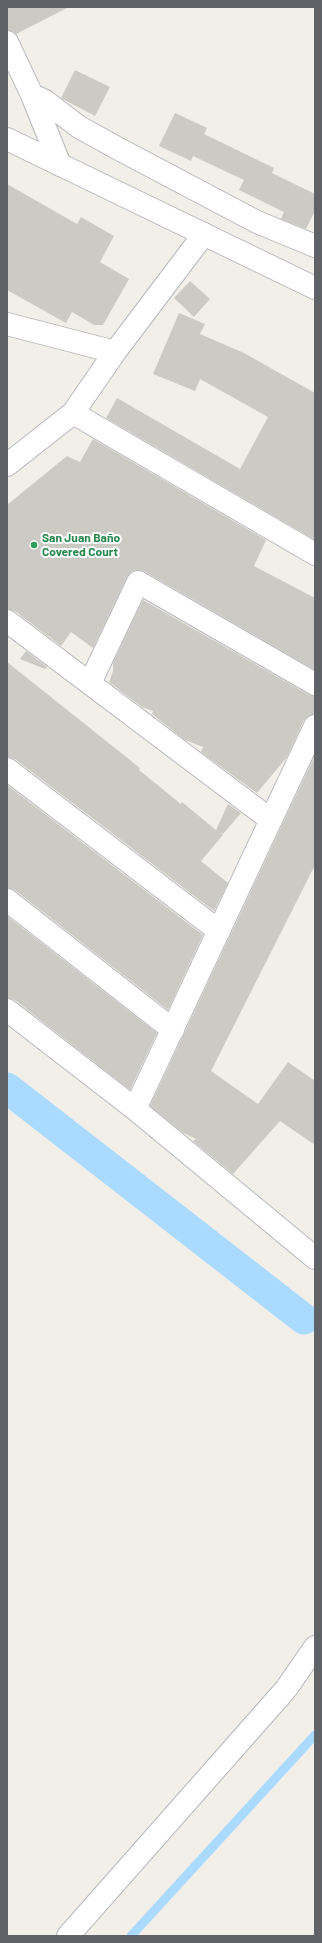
<!DOCTYPE html>
<meta charset="utf-8">
<style>
body{margin:0}
#map{position:relative;width:322px;height:1943px;overflow:hidden;background:#f1efe8;font-family:Barlow,sans-serif}
canvas{display:block}
.frame{position:absolute;inset:0;border:8px solid #5f6368;pointer-events:none}
</style>
<div id="map">
<canvas width="322" height="1943"></canvas>
<div class="frame"></div>
</div>
<script>
const c = document.querySelector('canvas').getContext('2d');
c.lineJoin = 'round';
function shape(rows) {
  const path = new Path2D();
  for (const r of rows) {
    path.moveTo(r[0], r[1]);
    for (let i = 2; i < r.length; i += 2) path.lineTo(r[i], r[i + 1]);
  }
  return path;
}
function trace(path, color, width, dash) {
  c.strokeStyle = color;
  c.lineWidth = width;
  c.lineCap = dash ? 'butt' : 'round';
  c.setLineDash(dash || []);
  c.stroke(path);
}
function fill(path, color) {
  c.fillStyle = color;
  c.fill(path, 'evenodd');
}
function drawText(font, color, halo, rows, align = 'center') {
  c.font = font + ' Barlow,sans-serif';
  c.lineWidth = 4;
  c.setLineDash([]);
  c.textBaseline = 'middle';
  c.strokeStyle = halo;
  c.fillStyle = color;
  for (const [text, x, y, turn = 0] of rows) {
    c.save();
    c.translate(x, y);
    c.rotate((+turn || 0) * Math.PI / 180);
    c.textAlign = isNaN(turn) ? turn : align;
    if (halo) c.strokeText(text, 0, 0);
    c.fillText(text, 0, 0);
    c.restore();
  }
}
trace(shape([
 [131,1936,315,1735]
]), '#aadaff', 9);
trace(shape([
 [7,1088,304,1319]
]), '#aadaff', 31);
fill(shape([
 [7,7,69,7,16,34,14,32,7,30],
 [75,70,110,87,95,116,61,98],
 [175,113,207,128,204,134,274,168,272,173,315,194,315,211,306,229,281,219,284,212,239,190,244,180,193,156,191,161,159,146],
 [7,184,77,224,81,217,114,236,100,262,129,279,103,325,94,325,72,312,66,323,7,290],
 [190,281,210,299,194,317,174,298],
 [179,313,205,324,200,334,244,353,315,393,315,540,106,418,117,398,240,469,268,417,200,379,195,391,153,374],
 [93,439,266,540,254,566,315,598,315,670,144,571,138,570,132,571,127,577,93,648,71,632,61,646,15,611,7,609,7,505,67,456,80,462],
 [143,600,309,695,315,696,315,714,308,716,304,720,287,757,257,793,201,752,203,747,185,740,152,714,153,711,142,707,109,682,113,671,113,663],
 [26,651,47,667,45,669,20,659],
 [7,662,140,768,139,770,181,804,182,802,216,830,228,804,241,813,223,834,220,832,223,835,201,861,228,883,214,911,15,759,7,757],
 [315,755,315,865,211,1071,258,1104,288,1062,315,1081,315,1145,280,1121,233,1174,193,1141,196,1139,182,1132,150,1106],
 [7,785,203,935,168,1010,15,890,7,888],
 [7,916,157,1033,130,1090,15,1000,7,998]
]), '#cccac5');
const minor = shape([
 [7,42,32,95,60,165],
 [32,95,45,101,79,127,117,148,257,222,315,246],
 [7,324,115,352],
 [73,413,315,554],
 [7,465,73,413,115,352,204,234],
 [7,621,271,820],
 [90,683,138,582,315,684],
 [7,769,219,931],
 [7,900,173,1030],
 [7,1010,135,1109,315,1258],
 [135,1109,315,726],
 [68,1936,286,1689,315,1647]
]);
const tertiary = shape([
 [7,139,315,288]
]);
trace(minor, '#b5b8bc', 24);
trace(tertiary, '#b5b8bc', 24);
trace(minor, '#fff', 22);
trace(tertiary, '#fff', 22);
for (const [x, y, r, color] of [
 [34,545,4,"#2e9e5b"]
]) {
  const dot = new Path2D();
  dot.arc(x, y, r, 0, 2 * Math.PI);
  c.fillStyle = color;
  c.fill(dot);
  trace(dot, '#fff', 1.5);
}
drawText('bold 12px', '#27864d', '#fff', [
 ["San Juan Baño",42,538],
 ["Covered Court",42,552]
], 'left');
</script>
